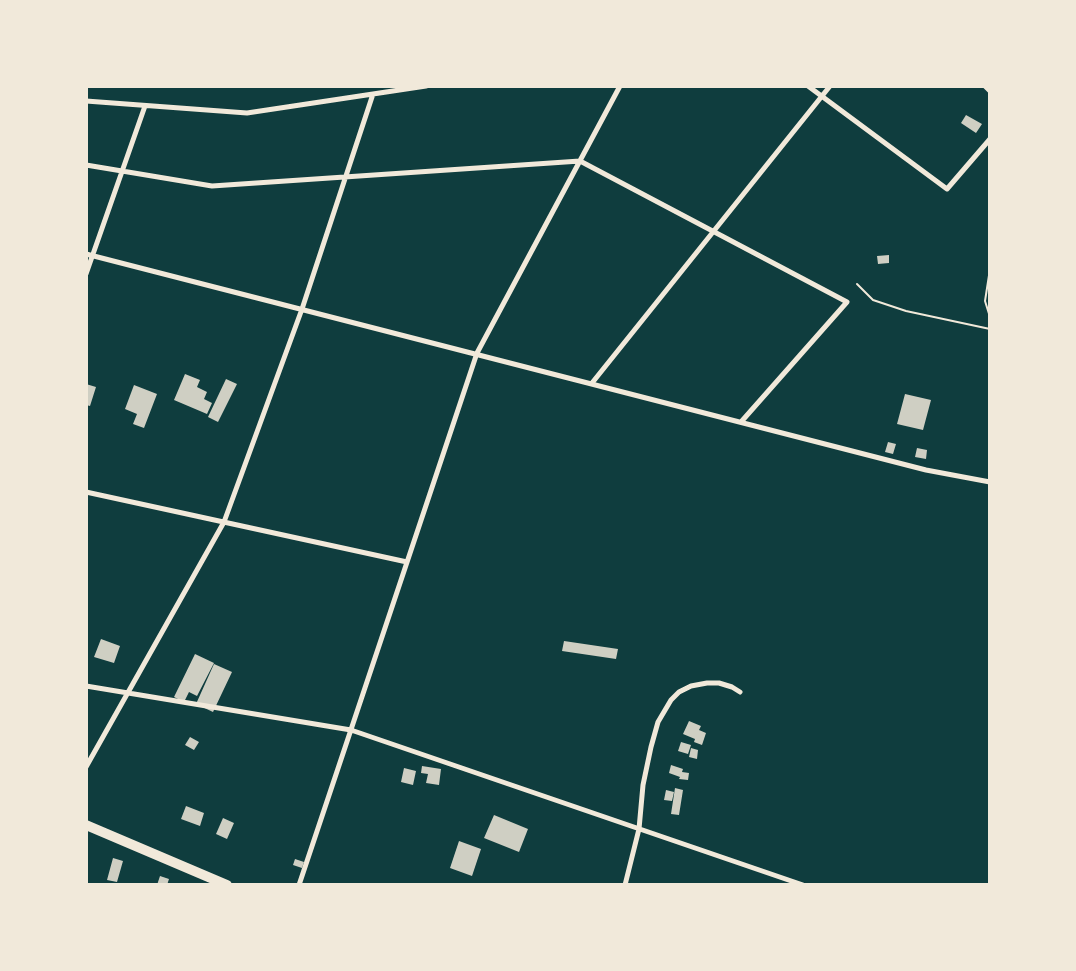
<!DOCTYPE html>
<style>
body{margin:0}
#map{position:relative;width:1076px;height:971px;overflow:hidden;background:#0f3d3e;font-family:"Libre Baskerville",serif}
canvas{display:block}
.frame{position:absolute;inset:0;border:88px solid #f1e9da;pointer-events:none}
</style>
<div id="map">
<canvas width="1076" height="971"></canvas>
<div class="frame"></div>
</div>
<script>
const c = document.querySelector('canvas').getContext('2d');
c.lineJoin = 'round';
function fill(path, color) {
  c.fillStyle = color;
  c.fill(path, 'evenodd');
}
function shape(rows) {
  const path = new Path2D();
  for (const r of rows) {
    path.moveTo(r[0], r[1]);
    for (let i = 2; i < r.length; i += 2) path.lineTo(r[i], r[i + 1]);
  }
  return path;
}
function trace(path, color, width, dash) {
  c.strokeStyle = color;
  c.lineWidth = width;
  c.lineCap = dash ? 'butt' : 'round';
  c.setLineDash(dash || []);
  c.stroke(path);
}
fill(shape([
 [966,115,982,124,976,133,961,123],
 [889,255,889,263,878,264,877,256],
 [185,374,200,380,197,387,207,392,204,399,212,403,207,414,174,400],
 [226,379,237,384,218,422,208,417],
 [86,384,96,387,90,406,86,405],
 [134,385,157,394,144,428,133,424,137,414,125,409],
 [905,394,931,400,923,430,897,424],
 [888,442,896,444,893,454,885,452],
 [917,448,927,450,926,459,915,457],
 [101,639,120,646,114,663,94,657],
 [564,641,618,649,616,659,562,651],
 [195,654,214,663,197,696,189,692,184,702,174,697],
 [214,664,232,672,213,712,196,704],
 [689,721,701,726,699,730,706,733,702,745,694,742,695,739,683,734],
 [190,737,199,742,194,750,185,745],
 [681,742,691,745,688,754,678,751],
 [691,748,698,750,697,759,689,757],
 [671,765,683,769,682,772,689,773,688,780,679,779,680,777,669,773],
 [422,766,441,769,439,785,426,783,428,774,421,773],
 [404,768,416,771,413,785,401,782],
 [675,788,683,790,679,815,671,814],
 [666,790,674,792,672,801,664,800],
 [186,806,204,813,200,826,181,819],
 [494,815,528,829,519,852,484,838],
 [223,818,234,823,227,839,216,834],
 [459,841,481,849,472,876,450,868],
 [113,858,123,861,117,882,107,880],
 [295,859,304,862,302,868,293,865],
 [160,876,169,879,167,885,157,885]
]), '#cfcfc3');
trace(shape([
 [990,269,985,301,990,317],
 [857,284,873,300,906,311,990,329]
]), '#f1e9da', 2);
trace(shape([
 [808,86,947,189,990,139],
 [985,86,990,91],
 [86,101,247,113,426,86],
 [86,165,212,186,580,161,847,302,741,422],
 [86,254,926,470,990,482],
 [86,274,145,106],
 [592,383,830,86],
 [86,492,407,562],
 [86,686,351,730,803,885],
 [86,767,224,522,302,309,373,94],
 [299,885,477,353,620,86],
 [625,885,639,829,643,785,651,747,658,722,671,700,679,692,691,686,707,683,719,683,732,687,740,692]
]), '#f1e9da', 5);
trace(shape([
 [86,825,227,885]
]), '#f1e9da', 10);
</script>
